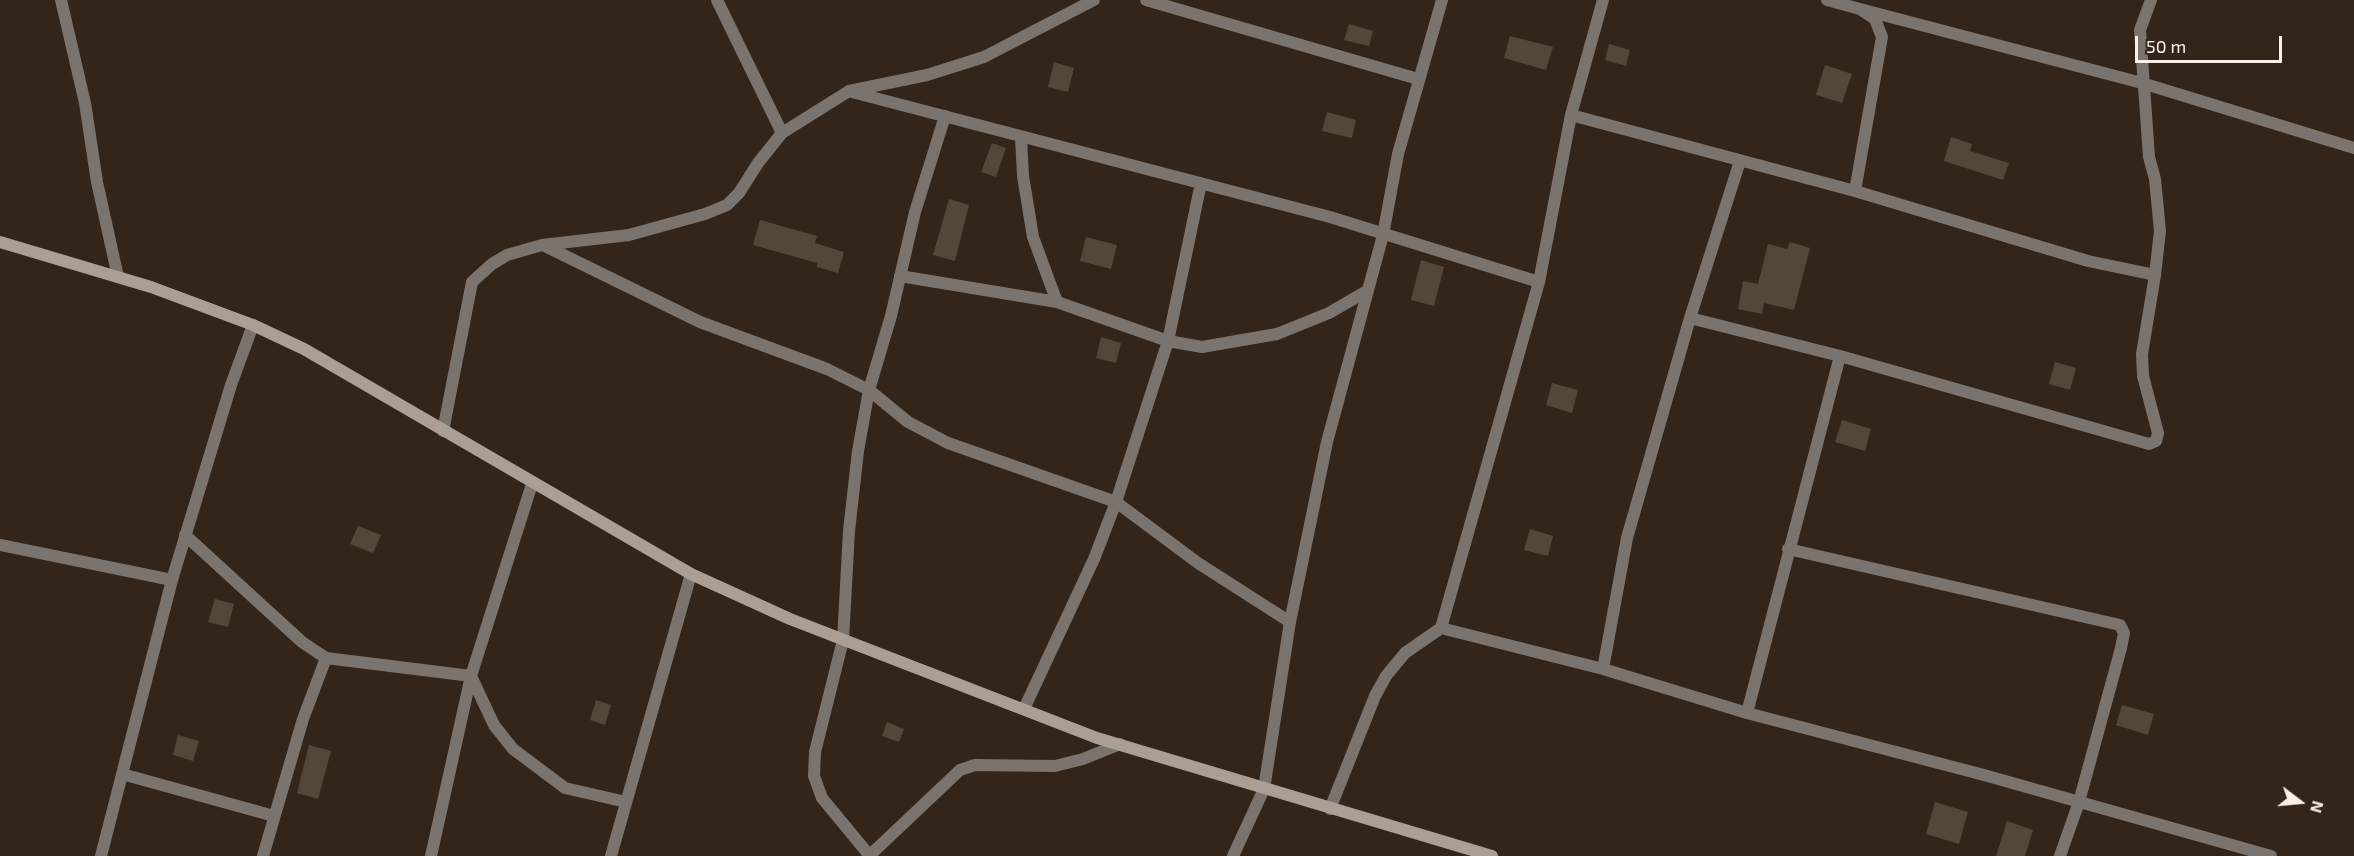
<!DOCTYPE html>
<style>
body{margin:0}
#map{position:relative;width:2354px;height:856px;overflow:hidden;background:#33251a;font-family:"Exo 2",sans-serif}
canvas{display:block}
.north{position:absolute;left:2270px;top:772px;width:60px;height:60px;-webkit-text-stroke:4px #33251a;paint-order:stroke;rotate:106deg;font-size:16px;font-weight:700;line-height:24px;text-align:center;color:#fbf1ea}
.north::after{content:'';display:block;margin:auto;width:21px;height:27px;background:#fbf1ea;clip-path:polygon(50% 0,100% 100%,50% 72%,0 100%)}
.scale{position:absolute;left:2135px;top:36px;width:147px;height:27px;box-sizing:border-box;border:3px solid #fbf1ea;border-top:0;padding-left:8px;font-size:18px;line-height:21px;white-space:nowrap;color:#fbf1ea;-webkit-text-stroke:4px #33251a;paint-order:stroke}
</style>
<div id="map">
<canvas width="2354" height="856"></canvas>
<div class="north">N</div>
<div class="scale">50 m</div>
</div>
<script>
const c = document.querySelector('canvas').getContext('2d');
c.lineJoin = 'round';
function fill(path, color) {
  c.fillStyle = color;
  c.fill(path, 'evenodd');
}
function shape(rows) {
  const path = new Path2D();
  for (const r of rows) {
    path.moveTo(r[0], r[1]);
    for (let i = 2; i < r.length; i += 2) path.lineTo(r[i], r[i + 1]);
  }
  return path;
}
function trace(path, color, width, dash) {
  c.strokeStyle = color;
  c.lineWidth = width;
  c.lineCap = dash ? 'butt' : 'round';
  c.setLineDash(dash || []);
  c.stroke(path);
}
fill(shape([
 [1349,24,1373,31,1369,46,1344,40],
 [1510,36,1553,47,1546,70,1504,58],
 [1609,44,1630,50,1626,66,1605,60],
 [1054,62,1074,68,1068,92,1048,87],
 [1825,65,1852,74,1842,103,1816,95],
 [1327,112,1356,120,1352,138,1322,131],
 [1951,137,1972,144,1970,151,2009,163,2003,180,1944,161],
 [992,143,1006,148,996,177,981,172],
 [949,199,969,205,955,261,933,255],
 [760,220,817,236,815,243,844,252,838,273,817,267,817,263,753,245],
 [1086,237,1117,245,1111,269,1080,261],
 [1790,242,1810,248,1794,310,1764,303,1762,314,1738,309,1743,281,1758,284,1768,244,1787,249],
 [1421,260,1444,267,1434,306,1411,300],
 [1101,337,1121,343,1116,363,1096,358],
 [2055,362,2076,368,2070,390,2049,384],
 [1552,383,1578,390,1572,413,1546,405],
 [1842,420,1871,429,1865,451,1835,442],
 [358,526,381,535,373,553,350,544],
 [1530,529,1553,536,1548,556,1524,550],
 [215,599,234,604,228,627,208,622],
 [596,700,611,705,605,725,590,720],
 [2122,705,2154,714,2148,735,2116,725],
 [887,722,904,729,899,742,882,736],
 [178,735,199,741,193,761,173,755],
 [309,745,331,751,318,799,297,793],
 [1935,802,1968,812,1959,844,1926,834],
 [2007,821,2033,830,2025,856,1996,856]
]), '#55463a');
trace(shape([
 [61,0,85,103,97,182,118,277],
 [717,0,782,133],
 [1146,0,1418,79],
 [1827,0,1860,9,1875,19,1882,37,1855,191],
 [1860,9,2142,83,2354,148],
 [852,92,1330,217,1539,282],
 [1571,115,1855,191,2088,261,2155,275,2160,231,2155,179,2149,157,2140,30,2151,0],
 [1021,137,1023,176,1033,237,1057,302],
 [543,245,700,322,827,369,869,390,908,422,948,443,1116,502,1198,563,1290,622],
 [900,276,1057,302,1168,341,1202,347,1277,334,1329,313,1367,291],
 [1690,318,1840,356,2149,444,2156,441,2158,433,2143,376,2142,354,2155,275],
 [443,431,472,282,492,264,507,255,542,245,629,235,705,214,727,205,739,193,758,163,782,133,849,91,927,75,984,57,1094,0],
 [185,535,302,642,326,658],
 [0,545,172,580],
 [1788,549,2120,625,2124,633,2121,648,2079,802,2060,856],
 [1441,628,1603,669,1627,538,1690,318,1740,161],
 [1603,669,1747,713,1984,775,2271,856],
 [1024,709,1094,559,1116,502,1168,341,1201,183],
 [1747,713,1840,356],
 [122,774,274,816],
 [1330,809,1375,696,1386,676,1405,653,1441,628,1539,282,1571,115,1603,0],
 [101,856,172,580,231,385,253,325],
 [263,856,303,719,326,658,471,676,494,725,513,749,565,788,626,802],
 [431,856,471,676,532,484],
 [611,856,691,574],
 [869,856,960,770,975,765,1055,766,1083,759,1120,744],
 [870,856,822,798,814,776,815,752,843,640,849,531,858,451,869,390,891,316,915,212,945,116],
 [1233,856,1264,789,1290,622,1327,442,1383,235,1398,154,1442,0]
]), '#7b746e', 12);
trace(shape([
 [0,242,151,287,253,325,304,349,691,574,790,619,1097,738,1492,856]
]), '#ab9e95', 12);
</script>
